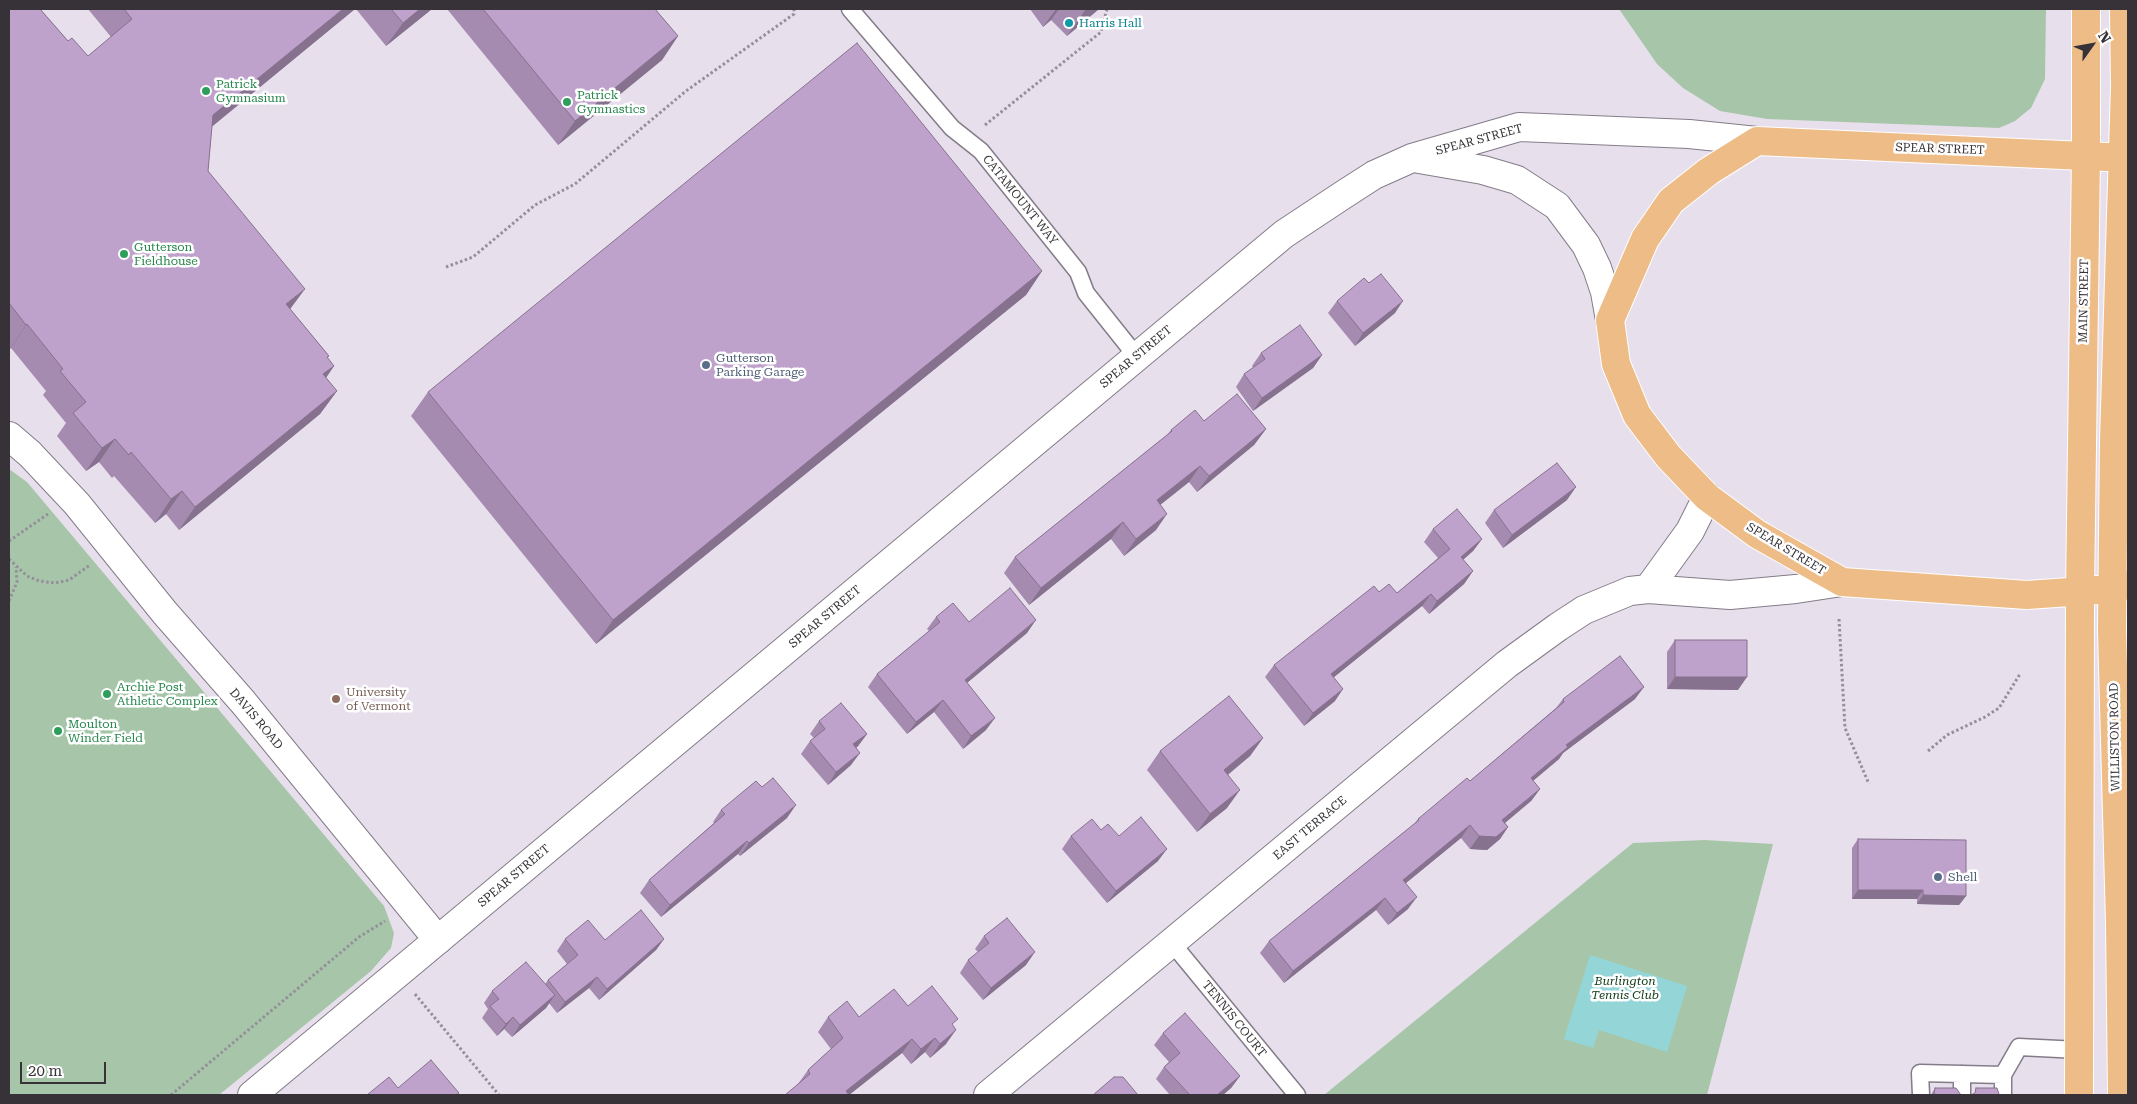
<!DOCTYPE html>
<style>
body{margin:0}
#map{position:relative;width:2137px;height:1104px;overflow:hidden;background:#e8dfed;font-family:"Roboto Serif",serif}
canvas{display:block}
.frame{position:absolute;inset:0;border:10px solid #363237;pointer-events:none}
.north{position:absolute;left:2067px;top:20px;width:50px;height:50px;-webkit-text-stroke:4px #fff;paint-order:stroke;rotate:58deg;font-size:14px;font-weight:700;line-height:20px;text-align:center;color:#363237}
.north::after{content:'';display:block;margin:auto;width:18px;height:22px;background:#363237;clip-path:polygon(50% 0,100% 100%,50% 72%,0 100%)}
.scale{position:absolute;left:20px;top:1062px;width:86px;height:22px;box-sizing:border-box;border:2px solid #363237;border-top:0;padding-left:6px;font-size:15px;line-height:18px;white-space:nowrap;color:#363237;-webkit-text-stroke:4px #fff;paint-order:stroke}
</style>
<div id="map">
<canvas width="2137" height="1104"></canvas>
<div class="frame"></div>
<div class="north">N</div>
<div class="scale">20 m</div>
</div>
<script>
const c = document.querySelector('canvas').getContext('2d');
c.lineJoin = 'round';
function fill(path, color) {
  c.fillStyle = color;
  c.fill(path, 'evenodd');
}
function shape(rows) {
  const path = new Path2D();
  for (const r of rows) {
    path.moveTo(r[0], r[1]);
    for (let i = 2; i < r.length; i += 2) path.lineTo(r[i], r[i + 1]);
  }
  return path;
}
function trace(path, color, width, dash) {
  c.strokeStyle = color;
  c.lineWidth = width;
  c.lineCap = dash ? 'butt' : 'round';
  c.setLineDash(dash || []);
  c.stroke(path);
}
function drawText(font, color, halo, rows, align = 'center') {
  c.font = font + ' "Roboto Serif",serif';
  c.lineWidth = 5;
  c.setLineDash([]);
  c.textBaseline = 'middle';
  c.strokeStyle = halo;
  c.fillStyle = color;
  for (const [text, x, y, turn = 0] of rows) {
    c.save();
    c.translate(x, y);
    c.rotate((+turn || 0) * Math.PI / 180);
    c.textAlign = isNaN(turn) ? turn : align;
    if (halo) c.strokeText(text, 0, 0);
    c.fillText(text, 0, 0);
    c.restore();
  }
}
fill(shape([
 [1619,9,2046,9,2045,79,2031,108,2015,121,1999,128,1767,119,1720,111,1683,88,1657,64],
 [9,469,27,482,384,906,394,933,391,948,371,971,219,1095,9,1095],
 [1705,840,1773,844,1707,1095,1324,1095,1633,843]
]), '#a7c6a9');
fill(shape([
 [1590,955,1687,986,1667,1052,1599,1030,1593,1048,1564,1039]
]), '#94d5d8');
const lane = shape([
 [850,9,952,128,981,151,1078,272,1086,293,1137,357],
 [1172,943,1297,1095],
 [2003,1075,2003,1095],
 [1962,1094,1962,1074],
 [1921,1095,1920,1073,2003,1075,2019,1047,2079,1050]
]);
const street = shape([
 [9,436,30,454,77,504,165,613,243,702,438,940],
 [1648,589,1690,531,1707,497],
 [988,1095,1507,664,1558,627,1584,610,1630,591,1648,589,1730,595,1796,589,1842,582]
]);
const secondary = shape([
 [1419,159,1483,170,1517,180,1557,206,1586,245,1597,268,1605,292,1610,320],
 [252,1095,1284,234,1343,195,1374,175,1412,158,1519,127,1689,134,1757,141]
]);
const primary = shape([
 [2128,158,1757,141,1709,171,1671,201,1645,239,1610,320,1616,364,1637,415,1668,456,1707,497,1757,534,1842,582,2027,595,2112,589,2128,585],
 [2079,1095,2080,592,2086,156,2086,9],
 [2122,1095,2120,922,2112,630,2114,441,2125,87,2124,9]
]);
trace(lane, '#847c88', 19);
trace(street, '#847c88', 30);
trace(secondary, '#847c88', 30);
trace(primary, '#fff', 30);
trace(shape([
 [985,125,1101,32,1107,9],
 [446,267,473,257,535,205,575,184,686,91,794,14,794,9],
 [9,541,48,514],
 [9,559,27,576,39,581,55,583,69,580,90,565],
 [9,601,17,582,16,567],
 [1839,619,1845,728,1869,784],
 [1928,751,1947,735,1985,717,1999,708,2020,674],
 [415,994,499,1095],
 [171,1095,359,937,385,921]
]), '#958f99', 3, [2.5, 2.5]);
trace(lane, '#fff', 16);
trace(street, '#fff', 28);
trace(secondary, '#fff', 28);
trace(primary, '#edbc87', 28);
fill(shape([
 [9,9,41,9,41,10,68,41,88,56,111,37,88,9,355,9,212,126,208,171,290,309,329,356,327,358,334,366,326,378,337,391,320,414,179,530,166,514,155,523,114,476,112,478,99,462,86,471,57,436,66,423,43,395,46,391,11,348,10,349,9,348],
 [356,9,432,9,386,46],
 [447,9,655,9,678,36,662,60,558,145],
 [1030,9,1099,9,1067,36,1051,20,1043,27],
 [1042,271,1026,295,596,644,411,416,428,392],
 [1337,301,1395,313,1355,346,1328,313],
 [1261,353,1322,355,1313,368,1253,411,1236,387,1244,374,1254,368,1252,366],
 [1204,421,1266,429,1254,445,1197,492,1189,482,1160,505,1156,530,1124,556,1111,539,1029,605,1004,573,1015,557,1167,435,1171,430],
 [1567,500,1503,548,1485,523,1494,510],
 [1433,529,1482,539,1473,551,1463,560,1473,571,1464,584,1429,614,1422,606,1334,677,1335,701,1304,726,1265,677,1274,665,1379,592,1397,593,1438,558,1424,542],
 [936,617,1027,633,967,683,986,730,963,749,934,712,907,734,868,687,877,674,929,631,927,629],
 [1675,640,1738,690,1667,689,1667,652],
 [1563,699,1635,699,1563,753,1559,759,1533,781,1540,789,1531,801,1505,823,1508,827,1500,839,1487,850,1470,849,1461,838,1406,883,1408,909,1388,925,1376,910,1284,983,1260,953,1269,941,1414,824,1418,819,1470,781,1556,708],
 [819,721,867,734,858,746,856,748,851,765,828,785,801,754,810,741,814,738,810,734],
 [1263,738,1250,756,1228,775,1227,808,1197,832,1147,770,1160,751],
 [721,810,787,818,740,856,738,854,661,917,640,893,649,880,714,823,713,822],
 [1101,830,1119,836,1158,861,1107,903,1062,849,1071,836],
 [1858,839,1966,896,1959,905,1917,904,1917,899,1852,899,1852,848],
 [984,936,1026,965,983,1000,960,973,968,960,978,952,975,949],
 [565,939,605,940,664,939,656,950,599,1000,589,988,557,1013,549,1003,546,1008,512,1037,504,1029,497,1036,482,1018,488,1009,484,1003,492,991,545,984,548,980,567,964,557,951],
 [908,1006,953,1026,946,1044,930,1058,925,1052,911,1064,902,1053,849,1095,798,1084,808,1070,831,1049,818,1032,828,1017,859,1017],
 [1163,1033,1240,1076,1231,1088,1223,1095,1170,1095,1156,1079,1164,1067,1169,1062,1154,1045],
 [1935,1088,1961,1095,1931,1095]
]), '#a48baf');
fill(shape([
 [343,9,355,9,197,139,213,115],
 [420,9,432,9,386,46,403,23],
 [1056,9,1059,9,1051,20,1043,27],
 [1086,9,1099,9,1067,36],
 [678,36,662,60,558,145,575,121],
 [1042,271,1026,295,596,644,613,620],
 [305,289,288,312,286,304],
 [1403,301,1395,313,1355,346,1363,333],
 [27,324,11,348,10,349,26,325],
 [1322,355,1313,368,1253,411,1262,398],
 [334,366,318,389,323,374],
 [337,391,320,414,179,530,195,507],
 [1266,429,1254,445,1197,492,1209,476],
 [115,439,99,462,86,471,102,448],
 [1200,466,1189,482,1145,517,1157,500],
 [1576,487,1567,500,1503,548,1512,535],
 [182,491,166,514,155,523,171,499],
 [1167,514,1156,530,1124,556,1136,539],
 [1123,522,1111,539,1029,605,1041,588],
 [1482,539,1473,551,1452,569,1461,557],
 [1473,571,1464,584,1429,614,1437,601],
 [1431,594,1422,606,1323,686,1331,674],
 [1036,620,1027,633,956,692,965,680],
 [1675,677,1747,677,1738,690,1667,689],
 [1644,687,1635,699,1563,753,1559,759,1522,790,1531,778,1566,745],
 [1343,689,1335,701,1304,726,1313,713],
 [943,700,934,712,907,734,916,722],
 [995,718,986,730,963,749,971,736],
 [867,734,858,746,845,757,853,744],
 [1263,738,1250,756,1211,788,1224,770],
 [860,753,851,765,828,785,836,772],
 [1540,789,1531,801,1494,832,1502,820],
 [1240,790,1227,808,1197,832,1210,814],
 [796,805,787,818,740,856,749,843],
 [1470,825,1461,838,1395,892,1403,880],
 [1508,827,1500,839,1487,850,1470,849,1479,836],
 [747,841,738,854,661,917,670,905],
 [1167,849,1158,861,1107,903,1116,891],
 [1858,890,1923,890,1917,899,1852,899],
 [1923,895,1966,896,1959,905,1917,904],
 [1417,897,1408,909,1388,925,1397,913],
 [1385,898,1376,910,1284,983,1293,971],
 [664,939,656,950,599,1000,607,989],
 [1035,952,1026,965,983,1000,991,988],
 [597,977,589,988,557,1013,565,1002],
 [555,995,546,1008,512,1037,520,1025],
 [513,1017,504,1029,497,1036,506,1024],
 [956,1030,946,1044,930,1058,940,1044],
 [935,1038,925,1052,911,1064,921,1049],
 [912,1039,902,1053,849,1095,846,1091],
 [1240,1076,1231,1088,1223,1095,1217,1095]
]), '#86718e');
const building = shape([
 [9,9,40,9,68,41,72,38,88,56,132,19,124,9,343,9,213,115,208,171,305,289,286,304,329,356,327,357,334,366,323,374,337,391,195,507,182,491,171,499,131,452,129,455,115,439,102,448,73,413,86,402,60,371,63,369,27,324,26,325,9,303,9,9],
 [391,9,420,9,403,23,391,9],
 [483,9,655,9,678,36,575,121,483,9],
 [857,43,1042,271,613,620,428,392,857,43],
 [1381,274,1403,301,1363,333,1337,301,1364,278,1369,283,1381,274],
 [1300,325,1322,355,1262,398,1244,374,1265,359,1261,353,1300,325],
 [1237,394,1266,429,1209,476,1200,466,1157,500,1167,514,1136,539,1123,522,1041,588,1015,557,1172,431,1171,430,1195,410,1204,421,1237,394],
 [1557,463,1576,487,1512,535,1494,510,1557,463],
 [1457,509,1482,539,1461,557,1473,571,1437,601,1431,594,1331,674,1343,689,1313,713,1274,665,1374,586,1379,592,1389,584,1397,593,1450,549,1433,529,1457,509],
 [1010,588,1036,620,965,680,995,718,971,736,943,700,916,722,877,674,940,622,936,617,953,603,969,622,1010,588],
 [1675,640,1747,640,1747,677,1675,677,1675,640],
 [1620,656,1644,687,1566,745,1568,747,1531,778,1540,789,1502,820,1508,827,1496,837,1479,836,1470,825,1403,880,1417,897,1397,913,1385,898,1293,971,1269,941,1419,820,1418,819,1467,778,1470,781,1564,702,1563,699,1620,656],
 [1229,696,1263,738,1224,770,1240,790,1210,814,1160,751,1229,696],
 [841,703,867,734,853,744,860,753,836,772,810,741,825,729,819,721,841,703],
 [773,778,796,805,749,843,747,841,670,905,649,880,725,814,721,810,756,781,762,787,773,778],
 [1141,817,1167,849,1116,891,1071,836,1092,819,1101,830,1108,824,1119,836,1141,817],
 [1858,839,1966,840,1966,896,1923,895,1923,890,1858,890,1858,839],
 [641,910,664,939,607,989,597,977,565,1002,548,980,578,955,565,939,588,920,605,940,641,910],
 [1007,918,1035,952,991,988,968,960,989,943,984,936,1007,918],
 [526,962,555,995,520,1025,513,1017,506,1024,490,1006,499,999,492,991,526,962],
 [932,986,958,1019,952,1024,956,1030,940,1044,935,1038,921,1049,912,1039,846,1091,849,1095,785,1095,810,1074,808,1070,843,1038,828,1017,847,1001,859,1017,894,989,908,1006,932,986],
 [1185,1013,1240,1076,1217,1095,1190,1095,1164,1067,1180,1053,1163,1033,1185,1013],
 [431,1060,459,1093,456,1095,367,1095,389,1077,398,1088,431,1060],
 [1114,1077,1123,1077,1138,1095,1093,1095,1114,1077],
 [1935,1088,1956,1088,1961,1095,1932,1095,1934,1094,1935,1088],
 [1976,1088,1997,1088,1999,1094,2000,1095,1971,1095,1975,1093,1976,1088]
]);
fill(building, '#bfa2cb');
trace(building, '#86718e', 1);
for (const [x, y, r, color] of [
 [1069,23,5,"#0f9aa8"],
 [206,91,5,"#2e9e5b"],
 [567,102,5,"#2e9e5b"],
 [124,254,5,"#2e9e5b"],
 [706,365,5,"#5c6f8a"],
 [107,694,5,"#2e9e5b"],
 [336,699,5,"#8d6e63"],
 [58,731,5,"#2e9e5b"],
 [1938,877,5,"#5c6f8a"]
]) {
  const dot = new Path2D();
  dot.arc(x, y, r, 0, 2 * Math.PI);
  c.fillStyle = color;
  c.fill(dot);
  trace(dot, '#fff', 2);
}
drawText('12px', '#0d838f', '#fff', [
 ["Harris Hall",1079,23]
], 'left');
drawText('12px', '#27864d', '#fff', [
 ["Patrick",216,84],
 ["Gymnasium",216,98],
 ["Patrick",577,95],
 ["Gymnastics",577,109],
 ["Gutterson",134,247],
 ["Fieldhouse",134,261],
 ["Archie Post",117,687],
 ["Athletic Complex",117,701],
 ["Moulton",68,724],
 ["Winder Field",68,738]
], 'left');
drawText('12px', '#363237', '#fff', [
 ["SPEAR STREET",1479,140,-15],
 ["SPEAR STREET",1940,149,2],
 ["CATAMOUNT WAY",1020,200,51],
 ["MAIN STREET",2084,301,-89],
 ["SPEAR STREET",1136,357,-40],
 ["SPEAR STREET",1786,549,31],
 ["SPEAR STREET",825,617,-40],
 ["DAVIS ROAD",256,719,50],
 ["WILLISTON ROAD",2115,737,-91],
 ["EAST TERRACE",1310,828,-40],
 ["SPEAR STREET",514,876,-40],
 ["TENNIS COURT",1234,1019,51]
]);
drawText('12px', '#4e5e75', '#fff', [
 ["Gutterson",716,358],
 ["Parking Garage",716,372],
 ["Shell",1948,877]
], 'left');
drawText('12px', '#785e54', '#fff', [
 ["University",346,692],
 ["of Vermont",346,706]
], 'left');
drawText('italic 12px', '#0e3916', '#fff', [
 ["Burlington",1625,981],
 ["Tennis Club",1625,995]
]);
</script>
